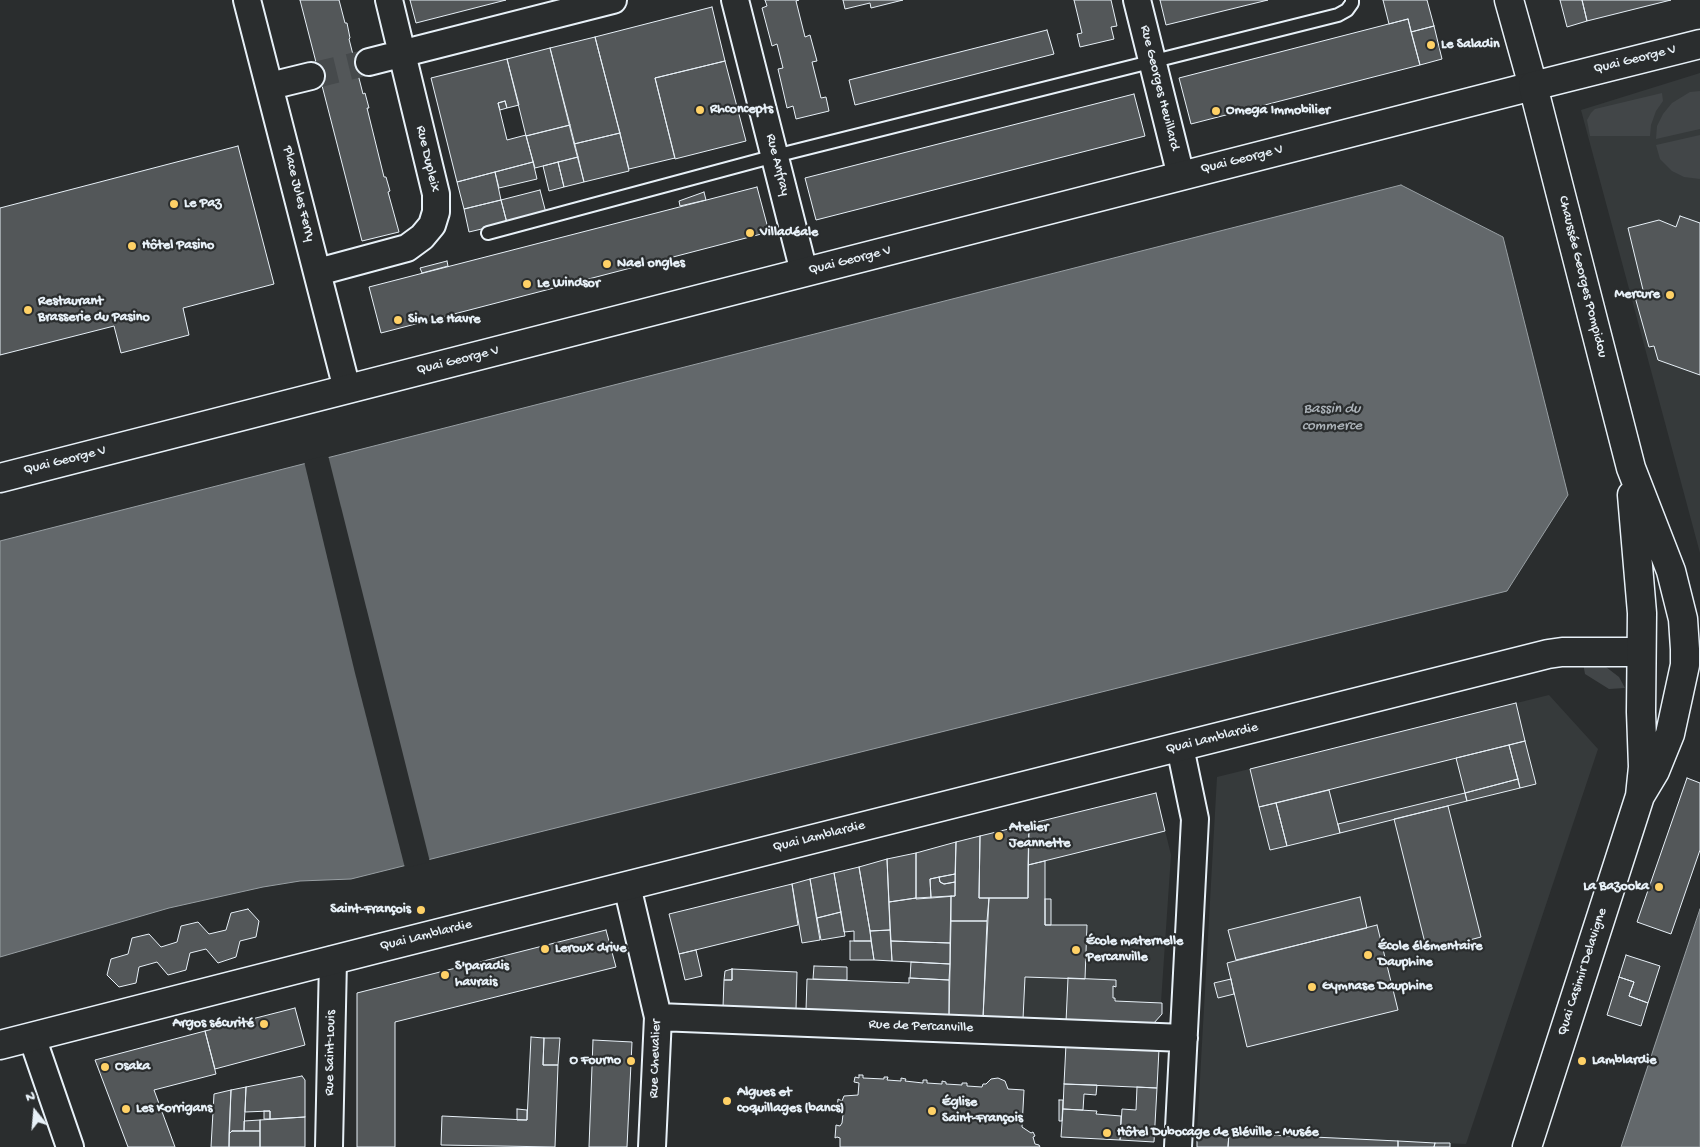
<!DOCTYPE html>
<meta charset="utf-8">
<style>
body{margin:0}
#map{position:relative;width:1700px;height:1147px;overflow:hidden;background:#2a2d2e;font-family:"Gochi Hand",sans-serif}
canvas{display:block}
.north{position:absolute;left:10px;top:1087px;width:50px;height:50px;-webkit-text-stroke:4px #2a2d2e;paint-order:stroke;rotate:343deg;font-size:14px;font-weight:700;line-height:20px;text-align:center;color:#e8f1f8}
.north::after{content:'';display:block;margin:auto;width:18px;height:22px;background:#e8f1f8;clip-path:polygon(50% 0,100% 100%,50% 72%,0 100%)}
</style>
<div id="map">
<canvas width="1700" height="1147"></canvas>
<div class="north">N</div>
</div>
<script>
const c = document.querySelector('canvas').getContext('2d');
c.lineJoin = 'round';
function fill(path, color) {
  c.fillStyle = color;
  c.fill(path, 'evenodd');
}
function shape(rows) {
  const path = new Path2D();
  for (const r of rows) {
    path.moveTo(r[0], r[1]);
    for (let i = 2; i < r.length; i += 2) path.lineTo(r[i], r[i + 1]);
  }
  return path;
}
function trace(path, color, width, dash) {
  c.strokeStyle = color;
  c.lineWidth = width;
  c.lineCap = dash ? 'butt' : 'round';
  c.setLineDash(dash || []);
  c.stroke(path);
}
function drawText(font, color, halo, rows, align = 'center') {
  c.font = font + ' "Gochi Hand",sans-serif';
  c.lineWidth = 4.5;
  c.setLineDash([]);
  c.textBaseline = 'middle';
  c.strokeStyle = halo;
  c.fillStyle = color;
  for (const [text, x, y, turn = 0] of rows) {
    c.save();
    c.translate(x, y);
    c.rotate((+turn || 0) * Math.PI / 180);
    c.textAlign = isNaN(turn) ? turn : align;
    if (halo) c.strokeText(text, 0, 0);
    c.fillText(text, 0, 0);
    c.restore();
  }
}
fill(shape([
 [1700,73,1700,553,1581,110],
 [1549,695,1598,749,1466,1144,1197,1132,1217,777],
 [1156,793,1171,855,1160,1017,1153,1024,983,1018,989,898,1029,824]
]), '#363a3b');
fill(shape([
 [1700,91,1700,129,1656,139,1657,126,1663,114,1672,103,1690,92],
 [1662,93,1663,101,1656,111,1651,125,1650,136,1590,136,1587,120,1591,113,1595,109],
 [1700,135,1700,179,1684,177,1672,171,1660,159,1656,145],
 [1583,663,1606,667,1619,677,1625,688,1609,689,1585,674]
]), '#424648');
const water = shape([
 [1401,185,1503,237,1568,495,1507,591,351,879,300,881,263,887,169,908,0,957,0,541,1401,185],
 [1700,909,1700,1147,1621,1147,1700,909]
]);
fill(water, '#63686b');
trace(water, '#989fa3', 1);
fill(shape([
 [328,455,430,862,405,868,355,673,304,461]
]), '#2a2d2e');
const building = shape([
 [300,0,339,0,345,23,347,23,350,38,349,39,363,94,365,93,369,108,367,108,384,177,386,177,390,191,388,192,399,232,362,241,300,0],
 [410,0,506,0,416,23,410,0],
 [765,0,799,0,796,1,805,37,810,35,817,61,812,62,821,98,826,97,829,111,796,119,793,106,787,108,778,69,783,68,777,44,772,46,762,8,767,6,765,0],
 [843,0,903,0,871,8,870,3,845,9,843,0],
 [1074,0,1111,0,1117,26,1111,27,1114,39,1080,47,1077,34,1082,33,1074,0],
 [1160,0,1268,0,1166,25,1160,0],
 [1383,0,1427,0,1434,26,1411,32,1408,19,1389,24,1383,0],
 [1560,0,1582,0,1587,21,1567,27,1560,0],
 [1582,0,1671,0,1587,21,1582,0],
 [712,7,725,61,655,78,675,158,629,169,595,37,712,7],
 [1408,19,1420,65,1191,124,1179,78,1408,19],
 [1434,26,1442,59,1420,65,1411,32,1434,26],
 [1047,30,1054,54,855,105,849,80,1047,30],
 [595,37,620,133,574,144,550,48,595,37],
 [550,48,570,125,526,136,507,59,550,48],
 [507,59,519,105,507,108,505,101,498,103,507,140,526,135,533,162,457,182,431,78,507,59],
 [725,61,746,141,675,159,655,78,725,61],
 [1134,94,1145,136,816,220,805,178,1134,94],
 [505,101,507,108,500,110,498,103,505,101],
 [570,125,578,157,535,168,526,136,570,125],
 [620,133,629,171,584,182,574,144,620,133],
 [238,146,274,284,183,308,189,335,121,353,114,326,0,355,0,208,238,146],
 [578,157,584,182,564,187,558,162,578,157],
 [533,162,537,179,499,188,495,172,533,162],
 [558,162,564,187,549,191,543,166,558,162],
 [495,172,501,200,464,209,457,182,495,172],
 [757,187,769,232,381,333,369,287,757,187],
 [540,190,546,213,507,223,501,200,540,190],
 [704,192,706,200,680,206,679,201,704,192],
 [501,200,507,223,469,232,464,209,501,200],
 [1680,216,1700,223,1700,375,1658,360,1654,346,1649,347,1635,297,1644,294,1628,228,1659,220,1676,227,1680,216],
 [447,261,448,266,422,273,420,268,447,261],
 [1516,703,1525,741,1259,807,1250,769,1516,703],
 [1525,741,1536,784,1520,788,1509,745,1525,741],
 [1509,745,1518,779,1465,793,1456,758,1509,745],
 [1687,778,1700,783,1700,850,1671,934,1637,922,1687,778],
 [1518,779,1520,788,1467,801,1465,793,1518,779],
 [1329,790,1340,833,1287,846,1276,803,1329,790],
 [1156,793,1165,831,1028,865,1029,824,1156,793],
 [1465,793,1467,801,1340,833,1338,824,1465,793],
 [1276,803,1287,846,1270,850,1259,807,1276,803],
 [1448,806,1481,937,1427,951,1394,819,1448,806],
 [1029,824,1028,898,979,898,980,836,1029,824],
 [980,836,979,898,989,898,987,921,951,921,951,896,955,896,956,842,980,836],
 [956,842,955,874,930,879,931,898,916,899,916,853,956,842],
 [916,853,916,898,889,902,887,859,916,853],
 [887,859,890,930,870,931,859,867,887,859],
 [1045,861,1045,925,1087,925,1085,979,1025,977,1023,1019,983,1018,989,898,1028,898,1028,865,1045,861],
 [859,867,870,931,871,941,854,941,854,931,844,932,834,873,859,867],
 [834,873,841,912,817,918,810,879,834,873],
 [955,874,955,882,944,884,940,882,939,877,955,874],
 [939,877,940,882,944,884,955,882,955,896,931,898,930,879,939,877],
 [810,879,820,940,802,943,792,884,810,879],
 [792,884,798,925,679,954,669,914,792,884],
 [951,896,950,943,891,941,889,902,916,898,951,896],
 [1360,897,1367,928,1236,960,1228,930,1360,897],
 [1045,899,1051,899,1051,925,1045,925,1045,899],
 [248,909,259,921,256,937,240,941,236,957,218,963,206,949,190,953,186,970,168,975,157,962,139,967,136,983,119,987,107,975,111,959,128,954,132,938,149,934,161,947,177,942,181,926,198,922,209,934,226,930,231,913,248,909],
 [841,912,845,936,821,940,817,918,841,912],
 [951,921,987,921,983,1018,949,1016,951,921],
 [1377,925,1398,1010,1247,1047,1227,963,1377,925],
 [606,930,616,967,395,1022,395,1147,357,1147,357,993,606,930],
 [890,930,892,961,874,960,870,931,890,930],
 [850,941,871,941,874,960,850,960,850,941],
 [891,941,950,943,950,964,892,961,891,941],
 [696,950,702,976,685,980,679,954,696,950],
 [1626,955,1660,966,1648,1003,1629,996,1634,982,1619,977,1626,955],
 [911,962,950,964,949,980,910,978,911,962],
 [814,966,847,967,847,980,813,979,814,966],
 [732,969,732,980,724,980,725,971,732,969],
 [732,969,797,972,796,1010,723,1007,724,980,732,980,732,969],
 [1619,977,1634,982,1629,996,1648,1003,1641,1026,1607,1015,1619,977],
 [909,978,949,980,949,1016,806,1010,807,979,909,983,909,978],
 [1068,978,1116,980,1116,987,1113,986,1113,998,1115,998,1115,1001,1162,1003,1162,1014,1153,1024,1066,1022,1068,978],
 [1231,979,1234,994,1218,998,1214,983,1231,979],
 [295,1008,305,1045,215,1069,205,1031,295,1008],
 [205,1031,216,1074,154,1090,175,1147,128,1147,95,1060,205,1031],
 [531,1037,544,1038,543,1065,558,1065,555,1147,441,1145,442,1116,527,1120,531,1037],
 [544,1038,560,1038,558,1065,543,1065,544,1038],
 [593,1040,632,1042,627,1147,589,1147,593,1040],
 [1066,1044,1159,1049,1157,1088,1064,1084,1066,1044],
 [859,1075,863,1075,863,1078,884,1079,884,1077,888,1077,887,1080,901,1081,901,1078,906,1079,905,1081,923,1083,923,1080,927,1080,927,1083,942,1084,942,1081,946,1082,946,1084,962,1085,962,1083,967,1083,967,1086,982,1087,983,1084,986,1084,991,1079,998,1078,1005,1081,1008,1089,1024,1090,1022,1127,1031,1133,1033,1132,1035,1136,1033,1137,1035,1144,1039,1145,1040,1147,840,1147,840,1138,837,1137,835,1138,836,1125,840,1126,842,1123,843,1114,842,1114,841,1110,837,1111,838,1099,842,1101,844,1096,858,1095,859,1083,854,1082,855,1077,859,1078,859,1075],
 [302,1076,305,1080,305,1117,270,1119,270,1111,245,1112,246,1087,302,1076],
 [1064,1084,1097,1085,1096,1095,1084,1094,1083,1110,1063,1109,1064,1084],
 [246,1087,244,1131,232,1131,229,1134,231,1090,246,1087],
 [1137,1087,1157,1088,1154,1142,1120,1140,1122,1109,1136,1110,1137,1087],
 [231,1090,229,1147,211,1147,214,1094,231,1090],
 [1059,1100,1063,1100,1062,1121,1059,1121,1059,1100],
 [517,1109,527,1110,527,1120,517,1120,517,1109],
 [1063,1109,1097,1111,1096,1114,1121,1116,1120,1140,1061,1137,1063,1109],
 [264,1111,270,1111,270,1119,264,1119,264,1111],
 [305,1117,305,1147,260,1147,260,1120,305,1117],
 [260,1120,260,1131,244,1131,244,1121,260,1120],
 [232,1131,260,1131,260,1147,229,1147,229,1134,232,1131],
 [1197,1132,1229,1133,1228,1147,1197,1147,1197,1132],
 [1229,1133,1398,1141,1398,1147,1228,1147,1229,1133],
 [1398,1141,1435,1143,1434,1147,1398,1147,1398,1141],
 [1435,1143,1450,1143,1450,1147,1434,1147,1435,1143]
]);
fill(building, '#535759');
trace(building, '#e8f1f8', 1);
trace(shape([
 [311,76,369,62]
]), '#464a4c', 26, [26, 13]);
const service = shape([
 [488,233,775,156,1338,15,1347,10,1352,3,1352,0]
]);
const minor = shape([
 [247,0,347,389],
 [735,0,804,272],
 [1137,0,1181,176],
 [369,62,613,0],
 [270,86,311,76],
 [318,272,407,248,422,237,432,225,436,212,436,194,389,0],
 [627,886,658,1017,652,1147],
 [658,1017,1184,1038],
 [32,1037,70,1147],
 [329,1147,333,960],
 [1178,1147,1195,819,1180,747]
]);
const tertiary = shape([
 [1509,0,1533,86]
]);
const secondary = shape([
 [0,478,1533,86],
 [0,1045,380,948,1548,654,1562,652,1641,652]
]);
const primary = shape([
 [1640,796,1655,771,1670,734,1685,665,1685,649,1683,619,1671,571,1631,468,1533,86,1700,44],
 [1527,1147,1640,796,1643,767,1641,712,1642,613,1632,495]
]);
trace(service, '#e8f1f8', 16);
trace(minor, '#e8f1f8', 30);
trace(tertiary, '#e8f1f8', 31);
trace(secondary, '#e8f1f8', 31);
trace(primary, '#e8f1f8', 31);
trace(service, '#2a2d2e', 12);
trace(minor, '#2a2d2e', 26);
trace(tertiary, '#2a2d2e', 28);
trace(secondary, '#2a2d2e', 28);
trace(primary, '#2a2d2e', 28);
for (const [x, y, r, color] of [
 [1431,45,5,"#ffd166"],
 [700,110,5,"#ffd166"],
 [1216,111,5,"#ffd166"],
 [174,204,5,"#ffd166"],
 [750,233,5,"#ffd166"],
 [132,246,5,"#ffd166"],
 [607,264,5,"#ffd166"],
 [527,284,5,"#ffd166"],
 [1670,295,5,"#ffd166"],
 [28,310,5,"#ffd166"],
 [398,320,5,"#ffd166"],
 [999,836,5,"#ffd166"],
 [1659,887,5,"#ffd166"],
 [421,910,5,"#ffd166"],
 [545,949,5,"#ffd166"],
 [1076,950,5,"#ffd166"],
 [1368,955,5,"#ffd166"],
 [445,975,5,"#ffd166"],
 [1312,987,5,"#ffd166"],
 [264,1024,5,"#ffd166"],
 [631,1061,5,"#ffd166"],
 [1582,1061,5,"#ffd166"],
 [105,1067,5,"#ffd166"],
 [727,1101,5,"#ffd166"],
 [126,1109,5,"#ffd166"],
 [932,1111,5,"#ffd166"],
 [1107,1133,5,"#ffd166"]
]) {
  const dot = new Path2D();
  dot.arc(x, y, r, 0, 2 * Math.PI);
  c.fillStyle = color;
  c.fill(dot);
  trace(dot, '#2a2d2e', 2);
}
drawText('bold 14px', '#e8f1f8', '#2a2d2e', [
 ["Le Saladin",1441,45],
 ["Rhconcepts",710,110],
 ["Omega Immobilier",1226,111],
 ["Le Paz",184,204],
 ["Villadéale",760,233],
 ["Hôtel Pasino",142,246],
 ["Nael ongles",617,264],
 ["Le Windsor",537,284],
 ["Mercure",1660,295,"right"],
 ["Restaurant",38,302],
 ["Brasserie du Pasino",38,318],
 ["Sim Le Havre",408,320],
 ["Atelier",1009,828],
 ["Jeannette",1009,844],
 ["La Bazooka",1649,887,"right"],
 ["Saint-François",411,910,"right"],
 ["École maternelle",1086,942],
 ["Percanville",1086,958],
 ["École élémentaire",1378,947],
 ["Dauphine",1378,963],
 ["Leroux drive",555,949],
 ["S'paradis",455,967],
 ["havrais",455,983],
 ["Gymnase Dauphine",1322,987],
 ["Argos sécurité",254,1024,"right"],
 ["O Fourno",621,1061,"right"],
 ["Lamblardie",1592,1061],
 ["Osaka",115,1067],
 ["Algues et",737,1093],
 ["coquillages (bancs)",737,1109],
 ["Église",942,1103],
 ["Saint-François",942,1119],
 ["Les Korrigans",136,1109],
 ["Hôtel Dubocage de Bléville - Musée",1117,1133]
], 'left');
drawText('14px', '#e8f1f8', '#2a2d2e', [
 ["Quai George V",1635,60,-14],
 ["Rue Georges Heuillard",1159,88,76],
 ["Rue Dupleix",427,159,77],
 ["Quai George V",1242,160,-14],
 ["Rue Anfray",777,165,76],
 ["Place Jules Ferry",298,194,76],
 ["Quai George V",850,261,-14],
 ["Chaussée Georges Pompidou",1582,277,76],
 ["Quai George V",458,361,-14],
 ["Quai George V",65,461,-14],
 ["Quai Lamblardie",1212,739,-14],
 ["Quai Lamblardie",819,837,-14],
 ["Quai Lamblardie",426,936,-14],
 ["Quai Casimir Delavigne",1583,972,-72],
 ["Rue de Percanville",921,1027,2],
 ["Rue Saint-Louis",331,1053,-89],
 ["Rue Chevalier",656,1059,-88]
]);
drawText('italic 15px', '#acb3b9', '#2a2d2e', [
 ["Bassin du",1332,410],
 ["commerce",1332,427]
]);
</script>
